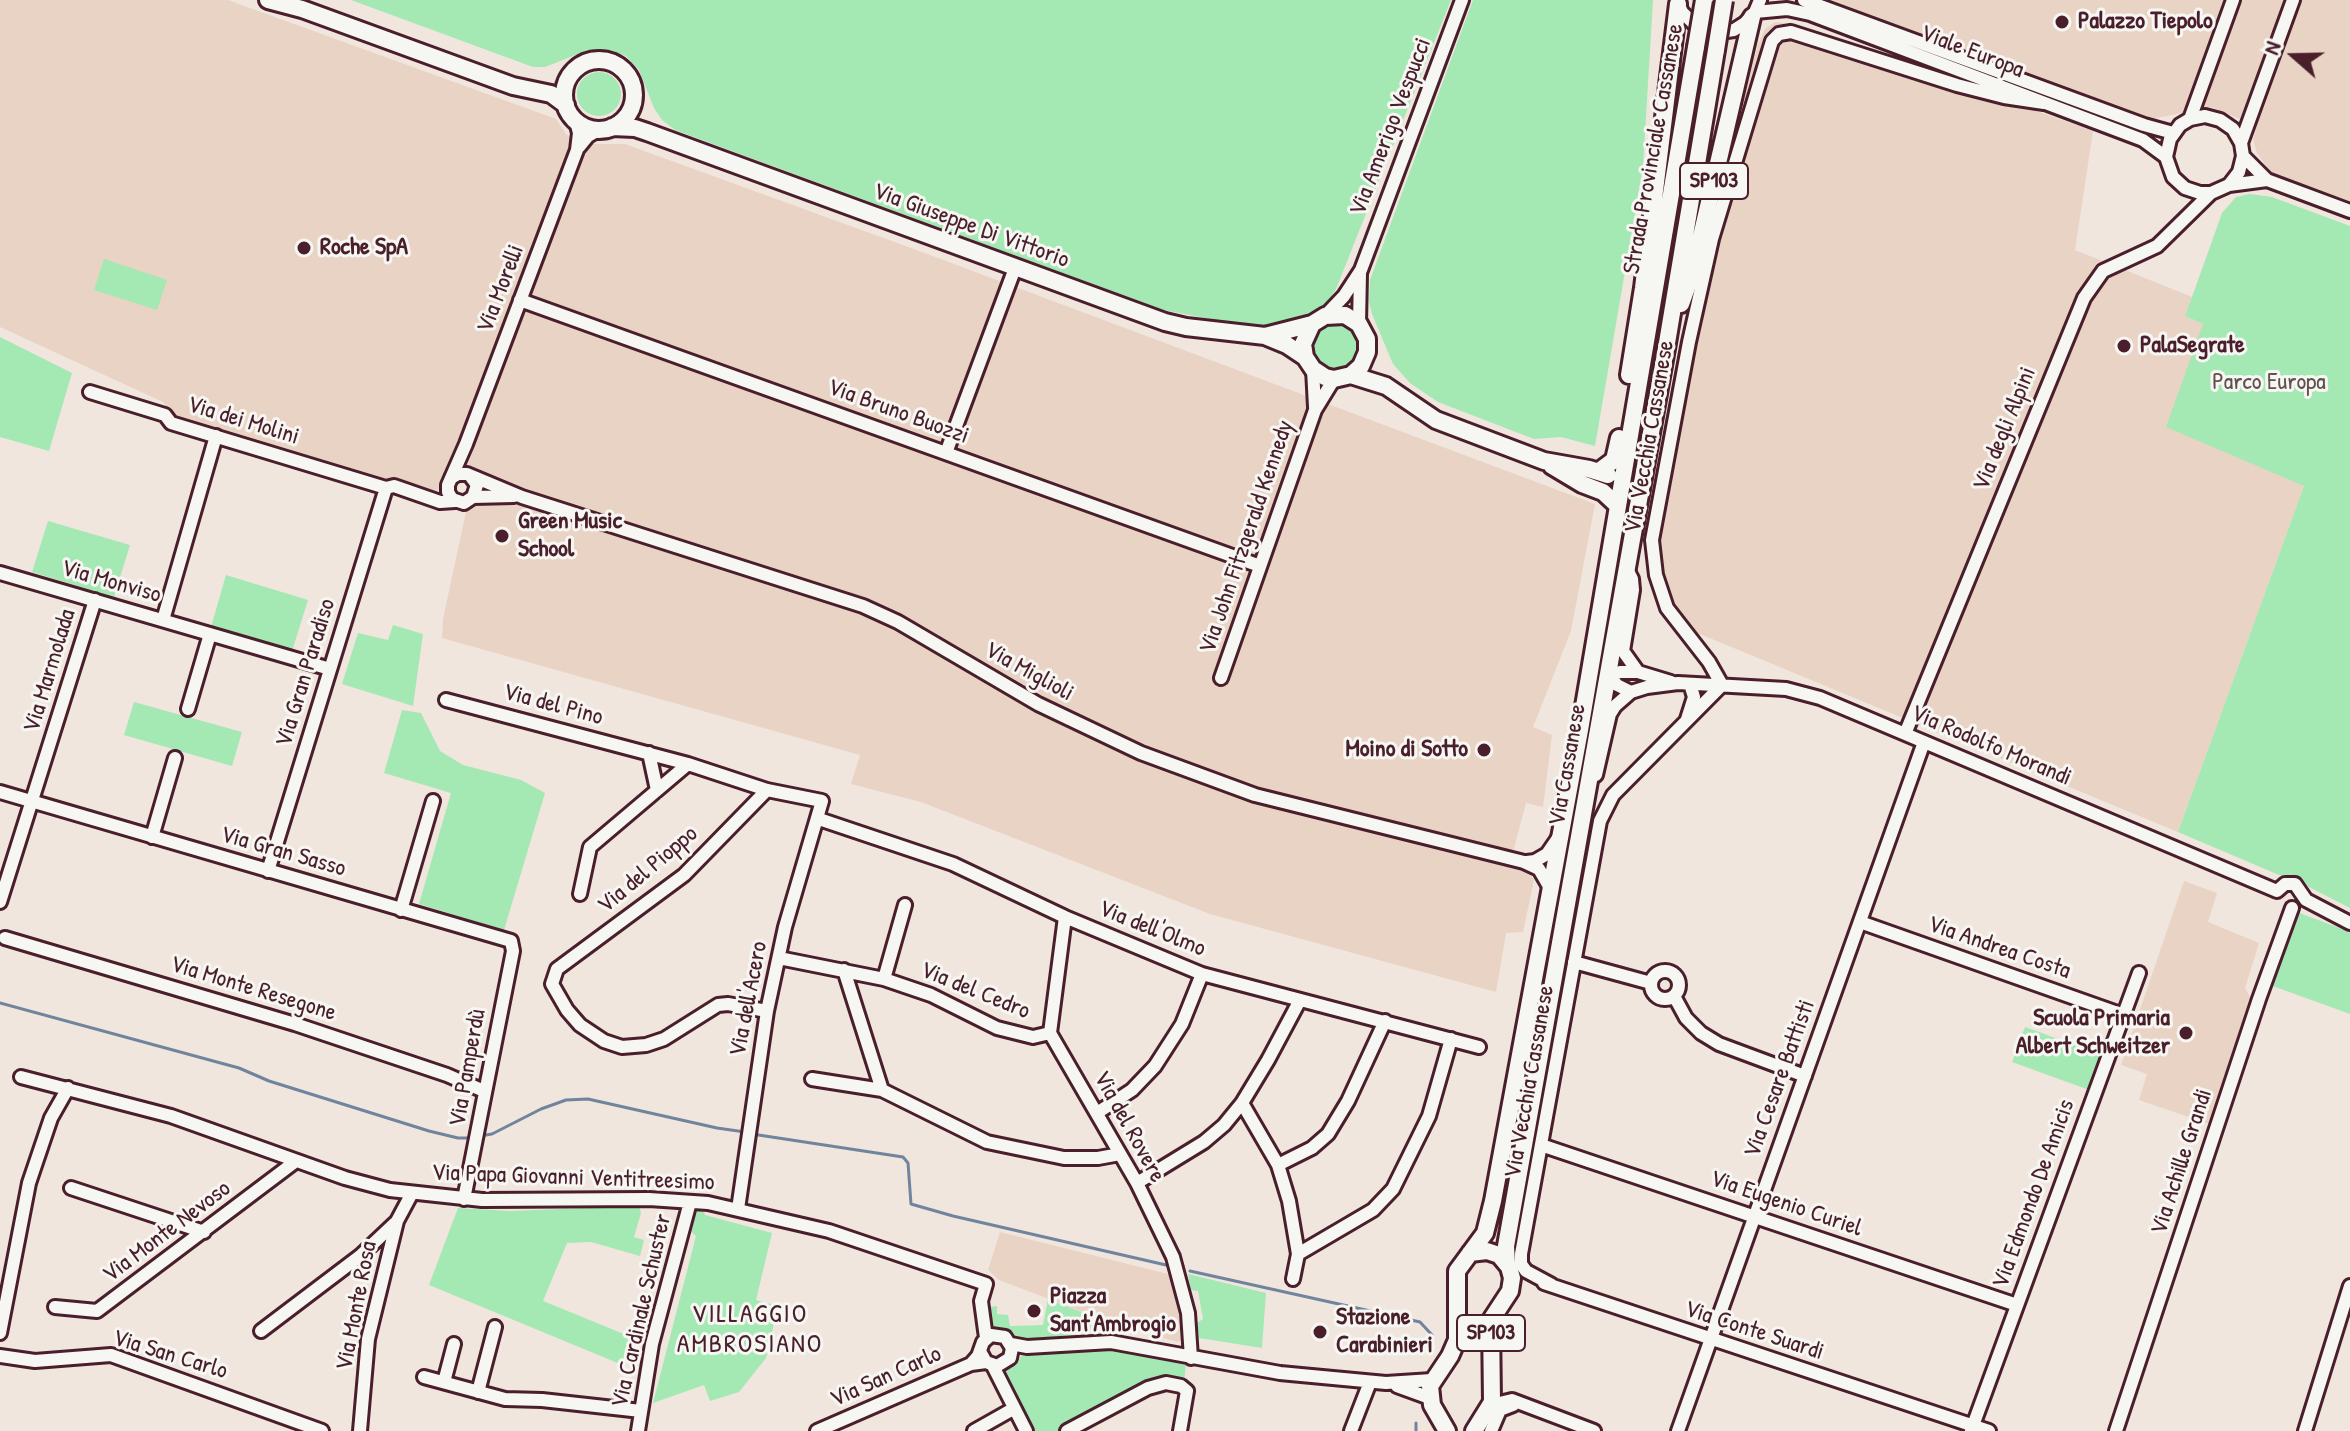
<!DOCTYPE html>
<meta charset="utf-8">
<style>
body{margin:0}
#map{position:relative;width:2350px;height:1431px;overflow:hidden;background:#f0e6dd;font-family:"Patrick Hand",sans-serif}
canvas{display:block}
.north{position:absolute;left:2254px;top:16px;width:80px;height:80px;-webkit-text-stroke:6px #f6f6f2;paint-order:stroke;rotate:290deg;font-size:22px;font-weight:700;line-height:32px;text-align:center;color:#4a1f2b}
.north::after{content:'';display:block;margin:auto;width:28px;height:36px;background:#4a1f2b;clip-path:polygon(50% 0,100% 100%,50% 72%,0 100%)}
</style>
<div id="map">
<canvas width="2350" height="1431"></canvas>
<div class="north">N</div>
</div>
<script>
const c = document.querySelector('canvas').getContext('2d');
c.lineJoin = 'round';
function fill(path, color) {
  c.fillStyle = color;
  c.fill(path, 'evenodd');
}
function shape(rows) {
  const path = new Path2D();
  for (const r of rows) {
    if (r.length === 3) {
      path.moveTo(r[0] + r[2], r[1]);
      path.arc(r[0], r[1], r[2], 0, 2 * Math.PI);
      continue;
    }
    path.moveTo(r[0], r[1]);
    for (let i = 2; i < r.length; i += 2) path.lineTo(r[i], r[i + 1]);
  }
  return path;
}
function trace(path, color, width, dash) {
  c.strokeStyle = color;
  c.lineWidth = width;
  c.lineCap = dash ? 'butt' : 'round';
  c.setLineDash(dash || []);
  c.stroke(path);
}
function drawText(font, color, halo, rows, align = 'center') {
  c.font = font + ' "Patrick Hand",sans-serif';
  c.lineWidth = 6;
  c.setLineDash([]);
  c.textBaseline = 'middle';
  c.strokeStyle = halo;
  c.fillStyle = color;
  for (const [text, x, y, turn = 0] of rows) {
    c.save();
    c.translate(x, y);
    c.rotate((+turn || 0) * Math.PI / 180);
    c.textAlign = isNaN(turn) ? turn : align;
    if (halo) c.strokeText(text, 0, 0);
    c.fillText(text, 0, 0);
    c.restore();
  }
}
fill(shape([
 [0,0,228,0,556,119,566,134,580,142,591,144,625,144,922,252,1595,504,1571,631,1533,727,1552,735,1543,807,1526,803,1513,852,1529,856,1525,869,1534,880,1523,932,1506,933,1496,992,1210,914,921,802,851,784,860,755,442,638,443,619,467,507,477,504,482,489,480,477,445,481,441,490,420,494,175,417,163,402,0,327],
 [1829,0,2350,0,2350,203,2272,174,2257,153,2253,139,2257,126,2211,107,2152,119],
 [1775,22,1790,24,2093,131,2075,250,2192,297,2185,316,2203,324,2304,486,2178,832,1671,622,1657,599,1650,574,1708,239,1758,44,1765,29],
 [2184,881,2217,893,2208,922,2259,943,2245,988,2252,1001,2209,1124,2139,1100,2147,1074,2121,1065],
 [1000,1232,1172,1275,1184,1339,1178,1342,1122,1327,999,1280,988,1270]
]), '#e9d3c4');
fill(shape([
 [351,0,1451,0,1336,289,1328,301,1309,315,1270,326,1237,324,1163,310,675,130,662,120,654,108,639,70,626,56,613,51,588,50,545,67,533,67],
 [1473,0,1653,0,1643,167,1595,446,1561,437,1534,439,1438,402,1410,383,1393,364,1372,314,1369,301,1370,280],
 [599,94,22],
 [2250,194,2272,197,2350,226,2350,908,2309,887,2301,879,2291,875,2279,875,2178,832,2304,486,2166,427,2203,324,2185,316,2192,297,2222,213,2236,197],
 [104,259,167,280,157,310,94,290],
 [1336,346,22],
 [0,337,72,373,49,451,0,437],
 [48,521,130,545,114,597,32,572],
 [226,575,308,600,292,651,211,627],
 [393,625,423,634,413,706,342,684,358,633,388,640],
 [134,702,242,732,232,766,124,735],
 [402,710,421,713,440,751,463,765,521,780,545,793,504,930,419,904,451,793,384,773],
 [2297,912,2350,932,2350,1014,2270,985],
 [2025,1027,2105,1056,2092,1091,2012,1062],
 [639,1206,641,1213,634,1237,644,1240,640,1256,591,1242,567,1243,543,1301,636,1339,625,1366,429,1285,458,1208,510,1211],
 [702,1207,705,1215,772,1233,756,1300,778,1306,766,1358,739,1392,710,1401,704,1385,653,1403,696,1236,688,1229,692,1217],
 [1188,1274,1266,1293,1262,1348,1199,1338,1197,1323,1203,1319,1198,1291,1191,1290],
 [1048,1299,1122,1328,1016,1342,1008,1332,992,1326,989,1307,997,1306,997,1314,1008,1315,1010,1326,1043,1325],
 [1104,1347,1186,1364,1184,1382,1144,1385,1058,1431,1035,1431,1004,1372,1017,1363,1022,1355]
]), '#a4e8b4');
trace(shape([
 [0,1003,239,1068,269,1081,429,1131,458,1138,472,1138],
 [752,1134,903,1157,908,1163,911,1204,953,1216,1166,1265],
 [480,1136,492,1134,541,1109,566,1100,588,1099,717,1128,745,1132],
 [1190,1271,1420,1322,1432,1335],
 [1416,1431,1416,1423]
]), '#71849e', 3);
const minor = shape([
 [1804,0,2144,125,2173,133],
 [1677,1,1682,12,1695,25,1707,31,1720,32,1734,30,1745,23,1755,12,1760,0],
 [1755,12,1787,9,1810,14,2143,140,2166,157],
 [2190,119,2233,0],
 [2241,143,2293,0],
 [579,147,588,136,600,129],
 [2243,156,2267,180,2350,211],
 [2229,185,2239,172,2243,156,2241,143,2233,129,2220,120,2205,116,2190,119,2180,125,2170,139,2166,157,2173,177,2185,188,2200,193,2211,193,2229,185,2267,180],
 [520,300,1260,566],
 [1325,316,1344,296,1361,270,1462,0],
 [1359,324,1360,273],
 [1313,369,1315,407],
 [90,392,165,415,171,423,386,488,394,486,440,502,455,501],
 [946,453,1015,268],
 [471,477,477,485,473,497,464,503,452,499,448,492,448,485,466,444,577,150,579,133,576,121],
 [451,478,458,474,467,474,522,497,863,606,898,622,1038,704,1141,753,1255,795,1524,862,1539,869,1550,888],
 [473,497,514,496],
 [1627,569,1632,579,1633,590,1623,651,1638,672],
 [0,573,330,669],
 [163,620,216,436],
 [1221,678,1315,410,1334,379],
 [1722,685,1709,662,1667,608,1656,575,1652,540,1689,342,1712,239,1772,41,1779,34,1791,32,1957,85,2004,97,2044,103],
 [1631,692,1617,685,1609,675,1620,672,1638,672,1671,682],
 [446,700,688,764,767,790,822,801,785,927,767,1011,738,1209],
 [188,709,210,634],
 [1687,719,1694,697,1690,684],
 [1905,734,2084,298,2103,271,2157,246,2211,193],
 [649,753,657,790],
 [1596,775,1610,714,1615,706,1631,692,1647,687,1678,683,1786,689,1820,698,2277,891],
 [767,790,684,875,557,969,552,984,567,1010,580,1025,604,1041,622,1047,646,1045,664,1039,718,1005,728,1004,767,1011],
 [0,792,511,941,513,951,464,1199],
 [819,819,953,864,1065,917,1202,974,1479,1047],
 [152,837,175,758],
 [1527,862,1535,861,1547,854,1558,838],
 [268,871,386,488],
 [2277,891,2285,884,2295,884,2306,900,2350,923],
 [580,894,590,847,688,764],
 [0,902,95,600],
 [401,910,433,801],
 [1065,917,1050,1033,1137,1183,1173,1257,1188,1313,1191,1358],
 [1860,922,2123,1015],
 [5,938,295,1024,447,1075,484,1091],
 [779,958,884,979,931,995,997,1028,1033,1037,1050,1033],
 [1574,962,1651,983],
 [844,970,882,1090,987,1142,1064,1158,1098,1158,1120,1154],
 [1665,985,14],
 [884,979,905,905],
 [1674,996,1686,1018,1701,1033,1719,1044,1805,1076],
 [21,1077,171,1116,345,1178,390,1190,482,1200,649,1199,708,1203,829,1231,986,1284,981,1301,986,1338],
 [812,1079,882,1090],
 [1242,1103,1278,1165,1289,1201,1298,1254,1293,1279],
 [1097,1113,1132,1090,1155,1066,1182,1024,1202,974],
 [1541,1145,2017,1305],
 [1278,1165,1312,1148,1328,1134,1348,1101,1385,1021],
 [1137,1183,1204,1142,1224,1125,1242,1103,1268,1060,1300,1000],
 [71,1188,204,1232],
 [1298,1254,1373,1210,1393,1189,1429,1116,1451,1039],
 [1544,1283,1989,1431],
 [1552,1285,1526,1271,1521,1264,1521,1254,1600,821,1613,795,1722,685],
 [55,1307,97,1311,296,1161],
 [261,1331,360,1256,395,1223],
 [0,1333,29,1183,51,1118,68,1088],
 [1011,1344,1027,1347,1111,1342,1280,1373,1386,1383,1432,1380],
 [0,1356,35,1361,111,1355,322,1431],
 [971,1364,978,1356,983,1342,991,1335,1005,1337,1012,1348,1010,1358,997,1366,986,1362,980,1351],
 [993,1366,1026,1431],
 [424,1377,505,1399,542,1400,641,1411],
 [444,1382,454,1344],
 [1397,1386,1430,1398],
 [478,1392,495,1327],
 [1491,1405,1512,1400,1594,1431],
 [360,1431,368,1339,397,1221,412,1193],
 [638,1431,652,1344,690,1202],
 [817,1431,971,1364,986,1362],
 [974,1431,1013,1409],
 [1067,1431,1148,1388,1166,1383,1181,1386,1187,1391,1180,1431],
 [1351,1431,1370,1382],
 [1491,1431,1500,1410,1513,1405],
 [1678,1431,1924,742],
 [1971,1431,2139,973],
 [2116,1431,2259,999,2292,908],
 [2305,1431,2350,1286]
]);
const major = shape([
 [268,0,302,9,513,86,551,94,566,105],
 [599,95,35],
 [612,127,635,128,647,132,1165,322,1186,327,1265,336,1287,345,1305,357],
 [1681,304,1693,271,1752,17],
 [1265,336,1312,324,1325,316,1345,315,1359,324,1367,339,1367,352,1361,366,1351,375,1334,379,1325,377,1313,369,1305,357,1303,344,1312,324],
 [1351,375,1386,386,1436,420,1544,461,1589,469,1608,475],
 [1629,375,1643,288,1678,4],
 [1552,466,1582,484,1603,492,1618,506],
 [1598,472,1614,460,1619,438],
 [1470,1253,1487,1251,1499,1255,1509,1267,1512,1278,1510,1291,1491,1320,1492,1402,1474,1431],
 [1507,1264,1506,1246,1667,343,1716,50],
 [1447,1431,1432,1405,1430,1386,1450,1356,1457,1340,1457,1271,1485,1233,1493,1201,1580,730,1696,47]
]);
trace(minor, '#4a1f2b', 18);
trace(major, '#4a1f2b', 22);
trace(minor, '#f6f6f2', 12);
trace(major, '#f6f6f2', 16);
const majorBridge = shape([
 [1696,47,1704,0],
 [1716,50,1724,0]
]);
trace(majorBridge, '#4a1f2b', 22, []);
trace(majorBridge, '#f6f6f2', 16);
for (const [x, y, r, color] of [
 [2062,22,8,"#4a1f2b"],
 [304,248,8,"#4a1f2b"],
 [2124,346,8,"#4a1f2b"],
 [502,536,8,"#4a1f2b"],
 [1484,750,8,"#4a1f2b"],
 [2186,1033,8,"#4a1f2b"],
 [1034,1311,8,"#4a1f2b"],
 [1320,1332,8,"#4a1f2b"]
]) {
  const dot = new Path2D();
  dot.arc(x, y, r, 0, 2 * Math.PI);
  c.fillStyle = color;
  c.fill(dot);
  trace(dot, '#f6f6f2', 3);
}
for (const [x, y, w] of [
 [1714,181,68],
 [1491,1333,68]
]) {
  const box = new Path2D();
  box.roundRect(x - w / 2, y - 18, w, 36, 6);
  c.fillStyle = '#f6f6f2';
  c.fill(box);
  trace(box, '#4a1f2b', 2);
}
drawText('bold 22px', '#4a1f2b', null, [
 ["SP103",1714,181],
 ["SP103",1491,1333]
]);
drawText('bold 24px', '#4a1f2b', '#f6f6f2', [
 ["Palazzo Tiepolo",2078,22],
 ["Roche SpA",320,248],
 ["PalaSegrate",2140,346],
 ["Green Music",518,522],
 ["School",518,550],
 ["Moino di Sotto",1468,750,"right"],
 ["Scuola Primaria",2170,1019,"right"],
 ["Albert Schweitzer",2170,1047,"right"],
 ["Piazza",1050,1297],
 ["Sant'Ambrogio",1050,1325],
 ["Stazione",1336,1318],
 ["Carabinieri",1336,1346]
], 'left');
drawText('24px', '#4a1f2b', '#f6f6f2', [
 ["Viale Europa",1972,52,21],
 ["Via Amerigo Vespucci",1391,127,-69],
 ["Strada Provinciale Cassanese",1654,149,-80],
 ["Via Giuseppe Di Vittorio",971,226,20],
 ["Via Morelli",501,289,-69],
 ["Via Bruno Buozzi",898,412,20],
 ["Via dei Molini",243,421,17],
 ["Via degli Alpini",2005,429,-68],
 ["Via Vecchia Cassanese",1650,437,-80],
 ["Via John Fitzgerald Kennedy",1247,537,-71],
 ["Via Monviso",111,582,16],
 ["Via Marmolada",50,671,-73],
 ["Via Miglioli",1029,672,29],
 ["Via Gran Paradiso",306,673,-73],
 ["Via del Pino",553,705,15],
 ["Via Rodolfo Morandi",1991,746,23],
 ["Via Cassanese",1568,765,-80],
 ["Via Gran Sasso",283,852,16],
 ["Via del Pioppo",648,870,-40],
 ["Via dell'Olmo",1152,929,22],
 ["Via Andrea Costa",1999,948,19],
 ["Via Monte Resegone",253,989,17],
 ["Via del Cedro",975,991,22],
 ["Via dell'Acero",749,999,-79],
 ["Via Pamperdù",468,1068,-80],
 ["Via Cesare Battisti",1780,1079,-70],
 ["Via Vecchia Cassanese",1530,1082,-80],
 ["Via del Rovere",1129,1127,61],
 ["Via Achille Grandi",2182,1162,-72],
 ["Via Papa Giovanni Ventitreesimo",573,1178,2],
 ["Via Edmondo De Amicis",2034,1194,-70],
 ["Via Eugenio Curiel",1786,1204,19],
 ["Via Monte Nevoso",167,1232,-37],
 ["Via Monte Rosa",357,1306,-79],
 ["Via Cardinale Schuster",642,1311,-77],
 ["Via Conte Suardi",1754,1331,18],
 ["Via San Carlo",170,1355,17],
 ["Via San Carlo",886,1377,-24]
]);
drawText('24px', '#60514d', '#f6f6f2', [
 ["Parco Europa",2269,383]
]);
c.letterSpacing = '2px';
drawText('26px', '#4a1f2b', '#f6f6f2', [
 ["VILLAGGIO",750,1315],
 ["AMBROSIANO",750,1345]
]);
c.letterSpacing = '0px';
</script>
